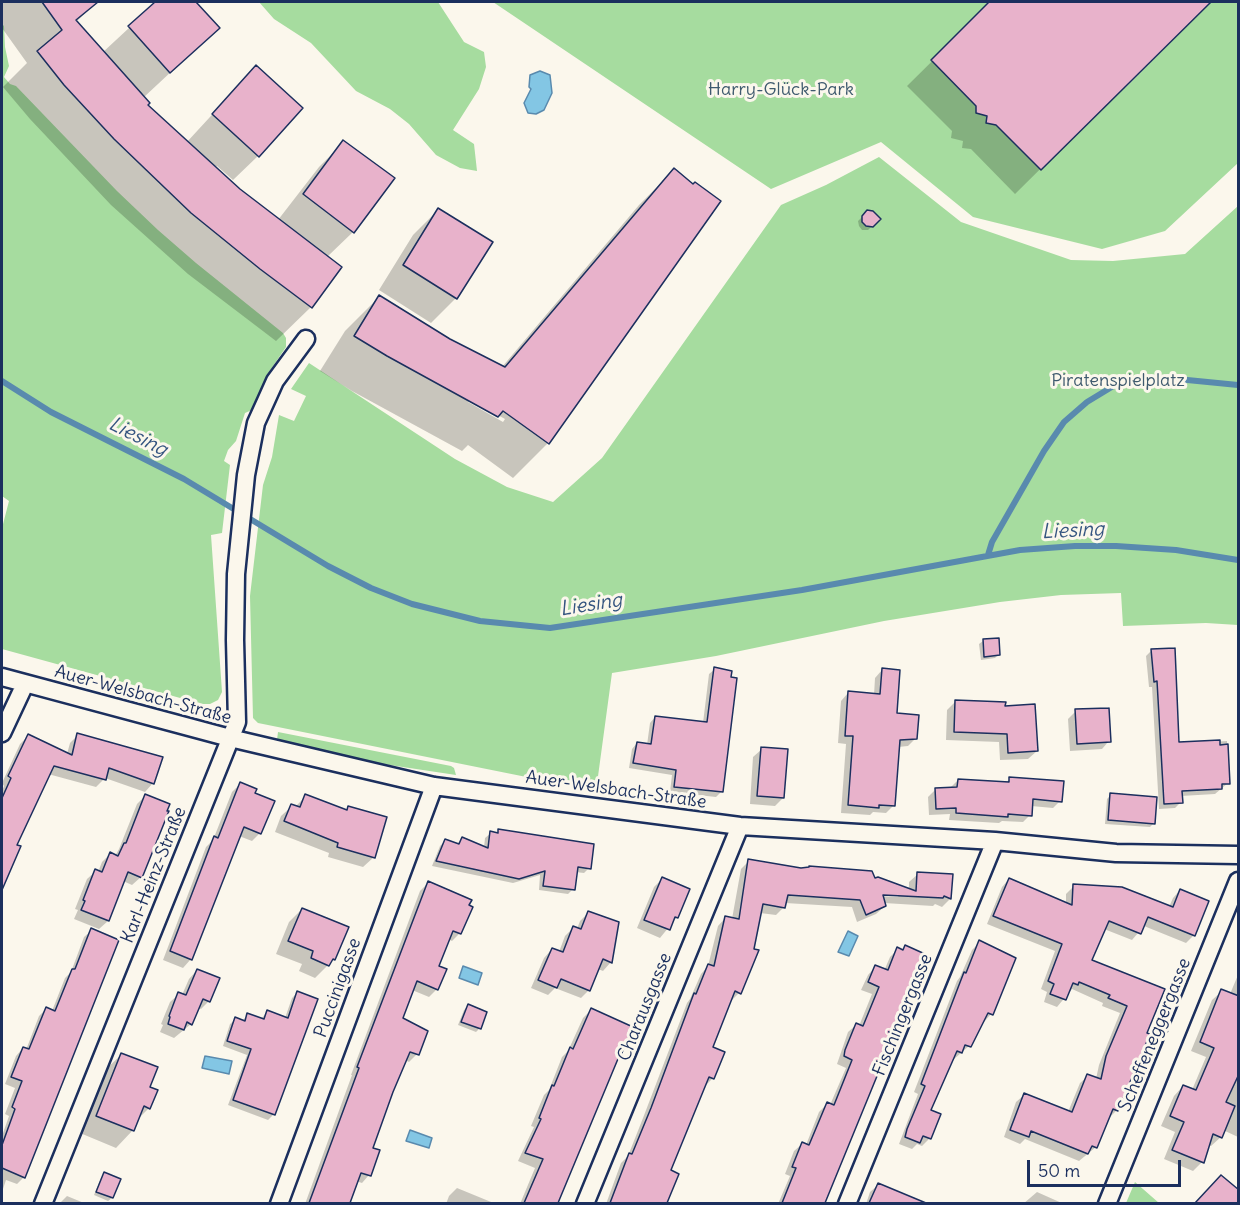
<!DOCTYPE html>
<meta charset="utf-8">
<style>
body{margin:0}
#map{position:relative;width:1240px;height:1205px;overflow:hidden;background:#fbf7ec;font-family:Delius,sans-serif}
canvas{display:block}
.frame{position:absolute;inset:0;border:3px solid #1b2f5e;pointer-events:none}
.scale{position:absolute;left:1027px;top:1160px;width:154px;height:27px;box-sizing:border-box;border:3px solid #1b2f5e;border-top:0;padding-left:8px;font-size:18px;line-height:21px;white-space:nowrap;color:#1b2f5e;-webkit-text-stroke:4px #fbf7ec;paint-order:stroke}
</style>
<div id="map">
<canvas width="1240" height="1205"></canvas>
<div class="frame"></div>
<div class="scale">50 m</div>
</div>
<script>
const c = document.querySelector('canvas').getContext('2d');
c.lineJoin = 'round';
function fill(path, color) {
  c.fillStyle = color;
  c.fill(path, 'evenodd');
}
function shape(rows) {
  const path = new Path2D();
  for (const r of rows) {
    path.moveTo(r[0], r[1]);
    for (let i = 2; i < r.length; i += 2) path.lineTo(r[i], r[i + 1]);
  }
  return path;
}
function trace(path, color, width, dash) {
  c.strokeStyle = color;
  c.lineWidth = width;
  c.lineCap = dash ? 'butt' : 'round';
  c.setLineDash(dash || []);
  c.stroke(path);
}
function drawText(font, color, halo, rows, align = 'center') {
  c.font = font + ' Delius,sans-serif';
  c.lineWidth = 6;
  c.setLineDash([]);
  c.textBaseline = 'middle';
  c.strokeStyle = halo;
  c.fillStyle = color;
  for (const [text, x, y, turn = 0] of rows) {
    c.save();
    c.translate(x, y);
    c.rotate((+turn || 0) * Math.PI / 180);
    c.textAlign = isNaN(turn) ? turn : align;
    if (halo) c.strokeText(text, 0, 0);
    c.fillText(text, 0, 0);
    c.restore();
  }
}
fill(shape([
 [259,2,438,2,464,42,484,52,486,67,479,89,453,130,474,144,477,171,460,168,436,155,409,124,390,109,356,91,311,43,274,19],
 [493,2,989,2,931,60,976,106,976,113,987,116,1041,170,1104,108,1112,75,1125,88,1211,2,1238,2,1238,163,1165,231,1102,249,973,217,881,142,771,189],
 [2,24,4,26,5,47,9,66,4,77,10,84,16,86,117,191,158,230,196,263,283,333,286,338,286,347,267,375,252,410,245,413,236,441,228,450,224,461,230,465,222,533,211,535,222,692,218,700,210,704,202,704,2,649,2,528,9,501,2,496],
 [879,157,961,222,1071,260,1113,261,1185,254,1238,206,1238,625,1206,623,1123,626,1121,593,1061,595,1000,602,884,621,716,656,612,673,596,791,258,723,253,718,250,596,263,485,272,457,279,415,294,421,306,396,291,389,309,363,455,459,507,487,553,502,602,458,781,205,826,185],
 [278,732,451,766,454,768,456,775,363,761,277,740],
 [1135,1182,1159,1203,1126,1203]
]), '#a6dc9f');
const water = shape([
 [540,71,550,75,552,93,544,110,536,114,528,113,524,103,531,89,529,87,530,75,540,71],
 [848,931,858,936,849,956,838,952,848,931],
 [463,966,482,973,478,985,459,978,463,966],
 [205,1056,232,1061,229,1074,202,1068,205,1056],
 [410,1130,432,1138,429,1148,406,1141,410,1130]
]);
fill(water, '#83c6e4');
trace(water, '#598aae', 1.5);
fill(shape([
 [2,2,97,2,76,22,102,53,157,2,194,2,218,28,143,98,146,105,186,143,256,67,258,156,233,180,217,166,215,168,239,190,278,220,319,167,344,142,353,232,327,257,311,307,276,341,188,274,111,205,30,119,3,87,27,63,2,28],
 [992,2,1209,2,1015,194,971,149,962,148,963,141,951,138,952,131,907,86],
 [674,170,693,186,719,202,548,443,513,478,468,445,462,451,352,391,320,371,345,331,379,297,449,340,502,367,639,205],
 [470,400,505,419,503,422,468,402],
 [438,210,456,298,431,323,379,290,413,235],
 [867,212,879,219,868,230,862,230,859,226,858,221],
 [983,641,999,654,995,658,981,660,979,644],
 [1152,650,1178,744,1227,741,1228,783,1215,794,1181,796,1181,802,1175,808,1159,809,1152,687,1149,687,1146,656],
 [715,669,721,792,716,797,670,792,672,775,629,768,632,749,637,743,647,745,650,723,655,717,703,723,709,674],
 [882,670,895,715,916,738,908,746,898,747,894,805,886,813,873,812,870,815,841,813,846,744,838,743,841,701,848,693,874,695,875,678],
 [956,701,1004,707,1037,751,1028,759,1000,760,999,742,946,740,947,710],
 [1076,711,1109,741,1102,749,1070,751,1068,719],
 [1238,716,1238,747,1237,718],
 [29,735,67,754,70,743,78,735,153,783,145,792,105,778,96,787,48,774,15,845,7,873,2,878,2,791,4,786,2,783,20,744],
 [762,749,783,798,775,806,750,804,753,757],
 [1010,779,1060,801,1053,808,1031,806,1030,815,1023,822,1002,821,999,823,949,820,950,814,929,815,928,797,935,790,951,787,958,780,1005,783],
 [240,784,253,794,260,833,252,841,239,836,191,959,183,968,163,960,206,847,213,840,232,792],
 [1111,795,1154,823,1150,827,1105,824,1107,799],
 [145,796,141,877,132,885,123,881,108,921,99,929,74,919,78,910,75,909,87,879,96,871,98,872,102,862,110,854,115,856,119,849,137,804],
 [306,796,346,811,349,808,374,857,363,867,328,857,329,853,275,832,281,816,292,806,295,807],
 [499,830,589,868,584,873,575,872,573,889,568,894,539,890,540,875,513,883,432,866,440,846,445,841,457,844,462,838,484,848,485,838,491,833,496,834],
 [749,861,874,880,909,890,909,882,918,874,952,876,950,899,942,907,935,904,933,906,884,903,885,906,876,914,857,922,852,907,785,903,784,907,776,915,760,913,739,993,731,1001,729,1001,711,1048,713,1078,705,1086,669,1171,677,1174,665,1204,606,1204,621,1163,628,1156,643,1118,687,1003,690,999,701,974,708,966,718,926,726,917,732,919,741,869],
 [875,893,895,894,899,897,875,896],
 [662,879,677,917,660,938,637,928,654,887],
 [1009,879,1066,903,1066,894,1074,886,1169,907,1173,898,1180,890,1194,935,1186,943,1144,926,1132,940,1104,929,1090,961,1163,990,1117,1110,1109,1118,1096,1147,1079,1161,1025,1139,1020,1144,1004,1137,1016,1102,1024,1095,1068,1112,1080,1083,1088,1076,1096,1079,1099,1065,1120,1013,1102,1006,1103,1003,1072,989,1057,1007,1044,1002,1047,992,1041,989,1055,951,987,924,1002,887],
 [428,883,460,933,452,941,448,939,437,966,437,989,429,997,412,990,401,1019,417,1054,409,1062,405,1060,371,1149,369,1175,362,1183,356,1181,348,1204,305,1204,352,1075,351,1075,420,891],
 [302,909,328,965,315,978,299,971,302,964,276,954,289,922],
 [589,912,611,962,603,971,598,969,589,990,581,998,555,988,548,995,531,988,544,958,552,949,559,952,565,936,573,928,577,929,580,921],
 [92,930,24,1177,17,1184,6,1180,2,1192,2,1136,9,1116,5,1114,15,1088,5,1084,16,1056,23,1048,26,1050,39,1016,46,1009,52,1011,65,978,71,972,84,937],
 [980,942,991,1014,984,1022,982,1021,969,1046,953,1060,952,1059,929,1110,930,1138,922,1146,917,1144,912,1149,899,1144,918,1094,914,1092,957,981,960,977,972,950],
 [905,947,842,1158,825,1204,778,1204,790,1176,785,1174,794,1151,802,1144,806,1145,819,1112,827,1104,830,1105,846,1068,837,1064,848,1032,856,1025,859,1026,872,994,861,990,868,975,875,967,884,971,890,957,898,949,901,951],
 [197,970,209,1001,201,1009,198,1008,191,1024,174,1038,160,1032,163,1025,161,1024,170,1002,179,994,182,995,189,979],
 [1238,975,1238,1137,1223,1130,1221,1137,1211,1146,1208,1145,1202,1162,1193,1171,1164,1159,1175,1132,1161,1126,1174,1096,1183,1086,1192,1090,1206,1057,1191,1051,1212,1000,1222,991,1230,994],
 [297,993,274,1114,268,1120,228,1105,247,1055,223,1046,230,1024,236,1019,242,1021,248,1015,261,1019,267,1012,285,1018,292,998],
 [468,1006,480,1028,476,1032,458,1025,464,1010],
 [591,1010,617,1057,557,1204,520,1204,535,1168,518,1161,534,1127,531,1126,544,1095,549,1090,562,1057,568,1051,583,1018],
 [122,1054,148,1088,149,1108,137,1120,133,1130,116,1148,80,1133,104,1071],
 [104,1174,119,1180,112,1198,108,1201,94,1195,101,1178],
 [1214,1184,1236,1190,1238,1187,1238,1204,1196,1204],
 [878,1185,920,1202,919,1204,866,1204,870,1192],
 [457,1188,496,1204,446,1204,449,1196],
 [1037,1192,1064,1204,1023,1204],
 [67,1196,84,1203,59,1204]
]), '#0003');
trace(shape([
 [2,381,51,412,184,479,328,566,371,588,412,604,480,621,550,628,802,590,1020,550,1075,546,1116,546,1176,550,1238,560],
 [988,555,992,542,1044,451,1064,422,1087,402,1115,385,1142,378,1167,378,1238,385]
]), '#598aae', 6);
const building = shape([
 [42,2,98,2,76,20,150,103,148,105,240,189,342,267,312,308,260,269,191,213,114,139,64,85,37,51,62,30,42,2],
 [155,2,196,2,220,28,170,73,128,26,155,2],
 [989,2,1211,2,1041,170,996,125,986,123,987,116,976,113,976,106,931,60,989,2],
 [256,65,303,108,259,157,212,114,256,65],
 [343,140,395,178,354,233,303,194,343,140],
 [674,168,693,184,695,182,721,201,549,444,503,411,498,417,387,356,354,336,379,295,450,339,505,367,674,168],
 [438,208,493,242,457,299,403,265,438,208],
 [867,210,873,211,881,219,873,227,866,226,862,222,862,216,867,210],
 [999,638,1000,655,984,657,983,639,999,638],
 [1175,648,1179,742,1220,740,1220,745,1228,744,1230,784,1222,784,1222,789,1182,791,1183,803,1164,804,1157,681,1154,682,1151,649,1175,648],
 [714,667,732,671,731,677,737,678,723,792,674,787,676,770,633,763,637,742,651,744,655,716,707,722,714,667],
 [882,668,900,670,897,713,919,715,917,739,900,740,895,806,879,805,879,808,848,805,853,736,845,736,848,691,880,694,882,668],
 [955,700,1006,702,1005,706,1035,704,1038,751,1008,753,1007,734,954,732,955,700],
 [1109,708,1111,742,1077,744,1075,709,1109,708],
 [77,733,163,757,154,784,109,768,106,780,54,766,17,845,21,846,2,890,2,798,11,778,8,776,28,734,72,755,77,733],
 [761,747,788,749,784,798,757,796,761,747],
 [1009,777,1064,781,1062,802,1033,799,1032,816,1008,814,1008,817,956,813,956,808,936,809,935,788,957,787,958,779,1009,782,1009,777],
 [240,782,257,789,255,793,275,801,261,834,244,827,192,960,170,951,214,836,218,838,240,782],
 [1110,793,1157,797,1155,824,1108,820,1110,793],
 [145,794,170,804,167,811,169,811,142,878,128,872,109,921,81,910,85,901,83,900,95,869,102,872,110,852,118,856,124,843,126,843,145,794],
 [305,794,347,810,348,806,387,817,375,858,337,847,338,843,284,821,291,804,300,807,305,794],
 [498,829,594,844,591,869,578,867,575,890,543,886,545,871,519,879,436,861,445,839,459,844,462,837,488,848,490,831,498,833,498,829],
 [748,859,801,868,809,867,809,866,872,871,875,878,878,877,916,891,917,872,953,874,951,899,944,896,943,898,883,895,886,906,866,915,860,900,788,895,785,908,763,904,754,949,759,950,741,994,735,991,713,1047,725,1052,714,1079,709,1077,671,1170,679,1174,667,1203,610,1203,629,1153,632,1154,651,1108,694,993,696,994,708,964,714,966,725,916,739,919,748,859],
 [662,877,690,889,678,918,675,917,670,930,644,920,662,877],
 [1009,878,1072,905,1073,884,1122,887,1173,907,1180,889,1209,901,1195,936,1148,917,1141,934,1109,921,1092,960,1165,989,1147,1033,1150,1034,1118,1111,1113,1109,1097,1148,1092,1146,1088,1154,1031,1131,1029,1137,1010,1130,1024,1093,1072,1112,1087,1074,1101,1079,1106,1056,1127,1006,1108,998,1110,995,1079,982,1078,985,1073,983,1066,1000,1050,994,1054,984,1048,981,1062,944,993,916,1009,878],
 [428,881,472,900,469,905,473,907,461,934,453,931,439,966,447,969,438,990,417,981,403,1018,428,1031,419,1055,410,1052,393,1092,373,1148,380,1150,371,1176,361,1173,350,1203,309,1203,359,1068,357,1067,428,881],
 [302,908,349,927,335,960,333,959,329,966,311,958,313,951,288,941,302,908],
 [588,911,619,922,612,963,603,959,590,991,561,979,557,988,538,980,552,948,563,952,573,926,581,929,588,911],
 [91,928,119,940,25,1178,2,1168,2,1145,15,1109,12,1107,22,1081,11,1077,23,1047,29,1049,46,1007,55,1011,72,969,75,969,91,928],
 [979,940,1016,958,993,1015,988,1013,971,1047,965,1045,962,1053,957,1051,931,1110,941,1114,931,1139,923,1136,920,1143,905,1137,907,1129,925,1086,921,1084,964,972,966,973,979,940],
 [905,945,925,954,925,959,825,1203,782,1203,796,1168,792,1167,802,1142,809,1145,827,1102,834,1105,852,1060,844,1056,845,1050,856,1023,863,1026,879,987,868,982,875,965,888,970,897,947,903,950,905,945],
 [197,969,220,978,210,1002,203,999,192,1025,187,1022,184,1030,168,1024,170,1017,169,1016,178,992,186,995,197,969],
 [1221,989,1239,996,1239,1074,1226,1102,1235,1106,1222,1138,1213,1134,1204,1163,1172,1150,1184,1122,1170,1116,1183,1085,1196,1090,1214,1048,1200,1042,1221,989],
 [297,991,318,999,275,1115,233,1100,251,1049,227,1041,235,1017,245,1021,247,1013,264,1019,267,1010,288,1018,297,991],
 [468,1004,487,1012,481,1029,461,1022,468,1004],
 [591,1008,633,1027,621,1055,620,1054,558,1203,524,1203,543,1159,525,1153,541,1119,539,1118,552,1085,554,1086,570,1047,573,1049,591,1008],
 [121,1053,158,1067,150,1087,158,1090,150,1109,144,1106,134,1131,96,1116,121,1053],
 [104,1172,121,1179,113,1198,96,1192,104,1172],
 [1221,1175,1239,1190,1239,1203,1195,1203,1221,1175],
 [878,1183,926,1203,869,1203,878,1183]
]);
fill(building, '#e8b2cb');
trace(building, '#1b2f5e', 1.5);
const minor = shape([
 [2,677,230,738,434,786,740,826,995,841,1116,853,1238,855],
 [2,733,25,684],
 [43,1204,237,722,235,640,236,574,246,475,256,423,266,401,275,381,306,339],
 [279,1204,434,786],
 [585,1204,740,826],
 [847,1204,995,841],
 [1107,1204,1238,881]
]);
trace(minor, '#1b2f5e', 21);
trace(minor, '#fbf7ec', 16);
drawText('18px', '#3e5a6e', '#fbf7ec', [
 ["Harry-Glück-Park",781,90],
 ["Piratenspielplatz",1118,381]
]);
drawText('18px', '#1b2f5e', '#fbf7ec', [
 ["Auer-Welsbach-Straße",143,695,15],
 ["Auer-Welsbach-Straße",616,790,8],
 ["Karl-Heinz-Straße",154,875,-68],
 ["Puccinigasse",338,988,-70],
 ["Charausgasse",645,1007,-68],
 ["Fischingergasse",903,1015,-68],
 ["Scheffeneggergasse",1155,1035,-68]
]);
drawText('italic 20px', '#355580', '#fbf7ec', [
 ["Liesing",138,437,27],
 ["Liesing",1073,531,-3],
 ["Liesing",591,605,-9]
]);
</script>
